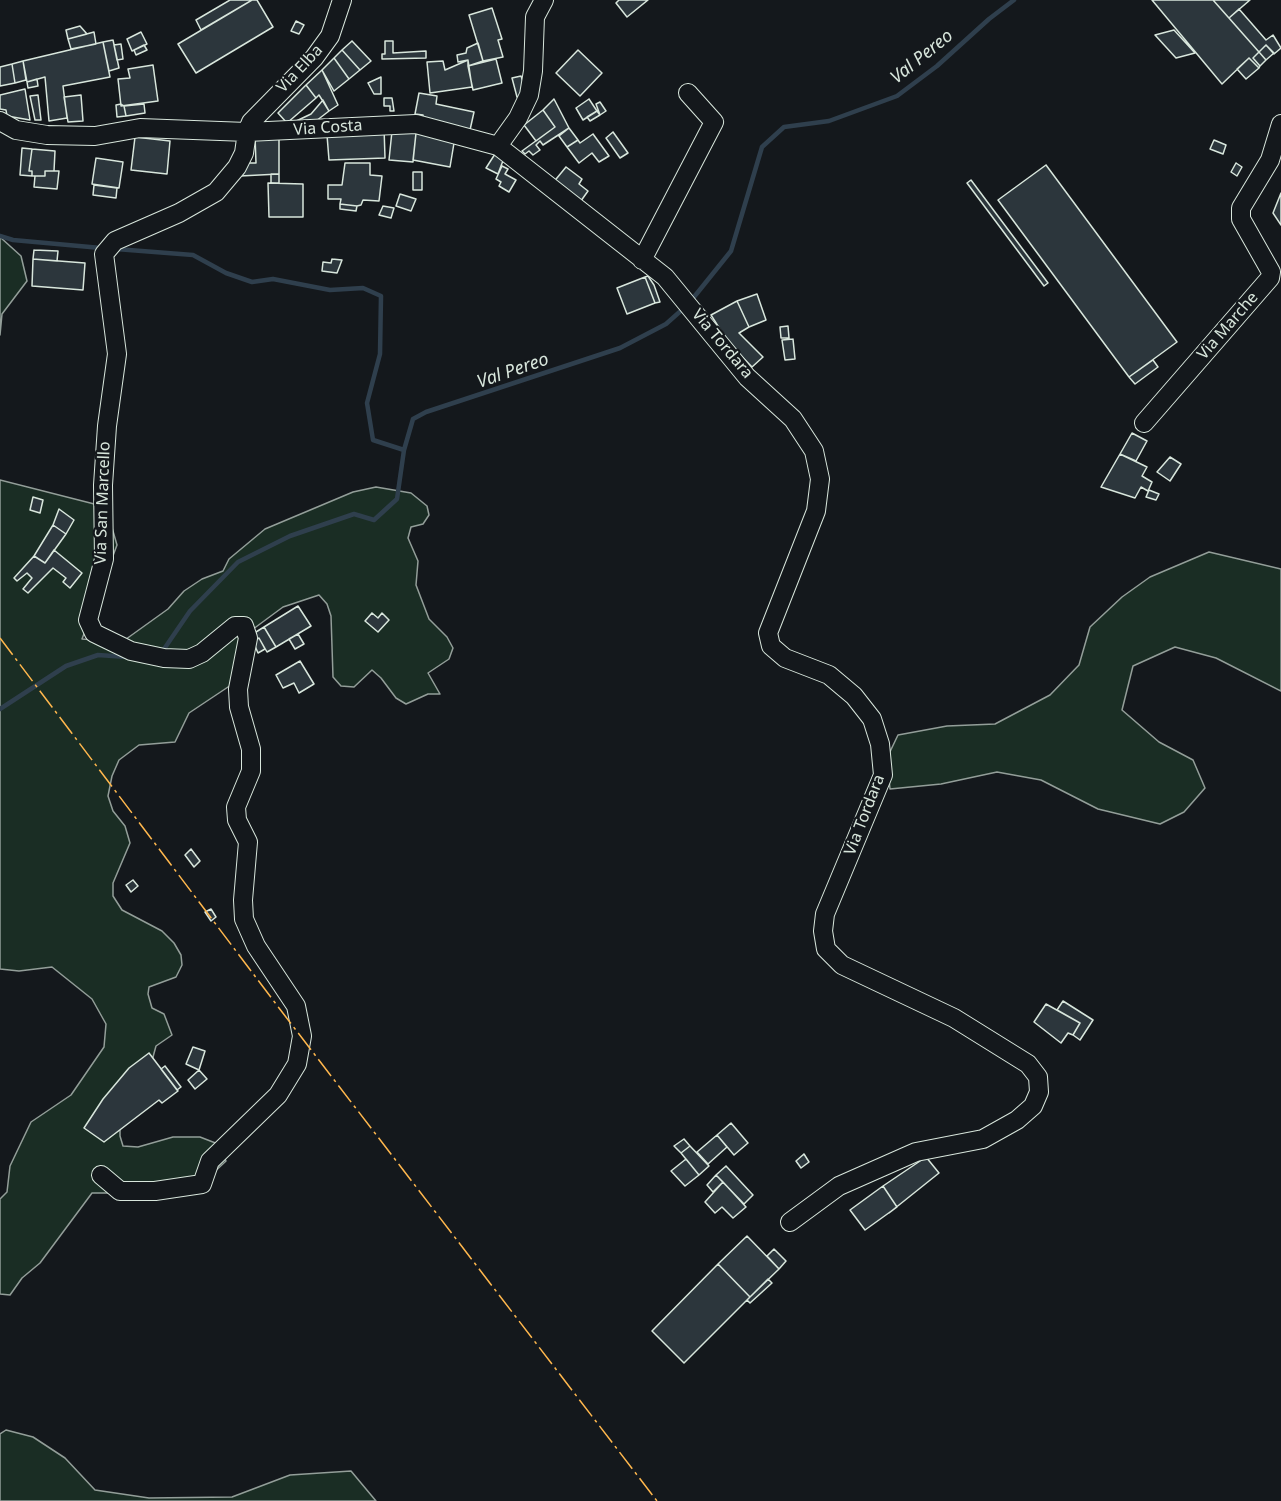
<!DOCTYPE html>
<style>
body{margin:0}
canvas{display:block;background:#14181c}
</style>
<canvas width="1281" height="1501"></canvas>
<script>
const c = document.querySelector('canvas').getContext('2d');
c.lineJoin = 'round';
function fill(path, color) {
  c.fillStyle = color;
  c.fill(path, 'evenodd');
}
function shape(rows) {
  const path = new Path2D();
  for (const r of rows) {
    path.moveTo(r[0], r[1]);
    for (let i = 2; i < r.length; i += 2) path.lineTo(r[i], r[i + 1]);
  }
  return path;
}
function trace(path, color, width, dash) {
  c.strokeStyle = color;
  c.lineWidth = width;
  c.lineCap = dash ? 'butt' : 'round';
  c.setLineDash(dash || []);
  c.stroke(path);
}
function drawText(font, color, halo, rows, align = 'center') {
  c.font = font + ' "Noto Sans",sans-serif';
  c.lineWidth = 4.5;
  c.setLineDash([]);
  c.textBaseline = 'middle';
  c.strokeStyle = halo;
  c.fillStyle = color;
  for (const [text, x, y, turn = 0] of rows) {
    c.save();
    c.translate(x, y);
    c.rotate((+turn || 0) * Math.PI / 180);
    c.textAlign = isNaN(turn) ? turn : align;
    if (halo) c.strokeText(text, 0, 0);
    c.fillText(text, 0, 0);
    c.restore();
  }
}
const green = shape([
 [0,237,21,256,27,281,2,314,0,335,0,237],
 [0,480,106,507,117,545,82,639,122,642,168,609,184,591,202,579,223,571,229,559,265,529,353,492,376,487,411,493,427,506,429,515,423,524,411,527,408,538,418,561,416,585,429,619,447,637,453,648,449,659,428,673,440,694,428,694,406,704,396,698,381,678,372,670,354,687,341,686,333,677,331,616,327,604,319,595,283,607,241,638,243,677,189,713,175,742,139,745,119,760,112,776,108,796,113,811,125,826,130,843,113,883,113,896,122,910,162,931,174,943,181,955,182,965,176,977,149,987,148,994,152,1008,164,1014,172,1035,156,1046,150,1068,120,1116,120,1136,123,1146,138,1147,173,1137,200,1137,218,1144,226,1161,192,1193,92,1193,40,1263,22,1278,10,1295,0,1294,0,1199,7,1192,10,1166,31,1122,71,1095,104,1047,106,1024,92,999,52,967,19,971,0,969,0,480],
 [1209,552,1281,569,1281,691,1216,658,1175,647,1133,666,1122,710,1159,742,1193,760,1205,788,1184,812,1160,824,1098,809,1041,780,997,772,941,784,890,789,887,758,898,735,947,726,995,724,1050,695,1079,665,1090,627,1122,597,1150,577,1209,552],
 [6,1430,33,1437,65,1458,95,1490,149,1498,232,1497,290,1475,351,1471,376,1501,0,1501,0,1434,6,1430]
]);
fill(green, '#1a2d24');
trace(green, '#939e99', 1.5);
trace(shape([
 [0,236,13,240,101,248],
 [116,249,193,255,226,273,252,282,273,279,330,290,363,288,381,296,380,354,367,403,373,440,404,450],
 [690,302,731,251,762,147,784,127,829,121,897,96,937,66,989,19,1014,0],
 [162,652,190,611,238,562,290,536,354,514,374,520,397,499,404,450,413,419,426,412,620,348,666,324,684,308],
 [0,709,66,666,98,655,127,657]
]), '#2f3f4d', 4.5);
const building = shape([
 [230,0,252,0,201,30,196,20,230,0],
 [252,0,257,0,273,27,196,73,178,44,252,0],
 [619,0,648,0,627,17,616,3,619,0],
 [1152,0,1213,0,1259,52,1253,58,1260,66,1259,68,1249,58,1222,84,1152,0],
 [1213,0,1250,0,1229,18,1213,0],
 [492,8,502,39,498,40,503,57,483,61,469,15,492,8],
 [1239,9,1266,40,1273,35,1281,48,1274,54,1266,45,1259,52,1229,18,1239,9],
 [296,21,304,25,299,34,291,31,296,21],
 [80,26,87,34,68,39,66,30,80,26],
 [1174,30,1195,53,1176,58,1155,35,1174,30],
 [94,32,96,44,71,49,68,39,94,32],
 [141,32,147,44,132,51,127,39,141,32],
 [113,40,119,68,109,71,103,42,113,40],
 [352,41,371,61,360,70,342,50,352,41],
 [385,41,393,41,393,53,426,51,426,58,382,59,382,54,385,54,385,41],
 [103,42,110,77,63,86,67,118,49,121,45,77,27,82,23,61,103,42],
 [478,43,483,61,468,66,468,60,458,62,457,55,466,53,467,48,478,43],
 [121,44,123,59,117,60,114,45,121,44],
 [144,45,147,50,136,55,134,50,144,45],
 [1266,45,1274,53,1266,60,1259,52,1266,45],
 [342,50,360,70,349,79,334,58,342,50],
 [578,50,602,73,580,96,556,73,578,50],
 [1259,52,1266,60,1260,66,1253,58,1259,52],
 [334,58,349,79,334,91,322,70,334,58],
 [1249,58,1259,68,1246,79,1237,69,1249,58],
 [496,59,502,83,473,90,468,66,496,59],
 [468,60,472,87,430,93,427,62,443,61,445,70,468,60],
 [23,61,26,80,15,83,12,64,23,61],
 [12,64,15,83,0,86,0,67,12,64],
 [153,65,158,101,121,106,118,79,130,78,128,69,153,65],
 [322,70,338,105,329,111,319,95,316,98,306,85,322,70],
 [521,76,527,94,517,97,512,78,521,76],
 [381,77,381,94,374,94,368,83,381,77],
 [37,79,38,86,28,88,27,82,37,79],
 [306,85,316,98,287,123,278,113,306,85],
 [25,89,30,120,7,116,6,110,0,109,0,95,25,89],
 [419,93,437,96,436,104,474,112,470,130,423,119,423,115,415,114,419,93],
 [38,95,41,120,35,120,30,96,38,95],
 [81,95,83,121,68,122,64,97,81,95],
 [384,98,392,98,394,111,390,111,390,106,384,106,384,98],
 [554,99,569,128,543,145,540,141,536,145,540,150,533,155,529,151,525,154,522,151,555,127,543,110,554,99],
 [589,99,597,111,583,120,576,108,589,99],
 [323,100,329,111,316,121,292,123,311,114,323,100],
 [600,102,606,111,600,115,596,104,600,102],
 [121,104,124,106,126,116,117,117,116,105,121,104],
 [144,104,145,113,126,116,124,106,144,104],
 [543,110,555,127,536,141,524,125,543,110],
 [597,111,600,115,590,121,587,117,597,111],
 [384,127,385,158,329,160,327,135,384,127],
 [569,128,578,140,567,147,559,136,569,128],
 [392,131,416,133,413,162,389,160,392,131],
 [613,132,628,153,620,158,606,138,613,132],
 [416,133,454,143,450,167,413,160,416,133],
 [593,134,609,156,599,162,592,153,579,163,567,147,578,140,580,143,593,134],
 [255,136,279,136,279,174,240,176,241,163,256,163,255,136],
 [135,137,170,141,167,174,131,170,135,137],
 [1214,140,1226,145,1223,154,1210,149,1214,140],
 [22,148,32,149,29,171,32,171,32,176,20,175,22,148],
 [32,149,55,151,54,171,45,171,45,176,32,176,32,171,29,171,32,149],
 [495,154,504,158,498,174,486,168,495,154],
 [96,158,123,162,119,188,92,184,96,158],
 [345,163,370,163,370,175,382,176,379,201,363,200,361,205,357,206,340,204,341,199,328,199,328,185,342,185,345,163],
 [1236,163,1242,167,1237,176,1231,172,1236,163],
 [1046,165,1177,342,1129,377,998,200,1046,165],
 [502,166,508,169,505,174,516,180,509,192,499,186,501,182,496,179,502,166],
 [566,167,582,179,579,184,588,191,578,205,552,184,566,167],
 [45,171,59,171,57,189,34,187,35,176,45,176,45,171],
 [413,172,422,172,422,190,413,190,413,172],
 [271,174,279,174,279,183,271,183,271,174],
 [971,180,1048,283,1044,286,967,183,971,180],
 [268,183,303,184,303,217,269,217,268,183],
 [94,185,117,188,116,198,93,195,94,185],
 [1281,193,1281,225,1273,213,1281,193],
 [400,194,416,199,411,211,396,206,400,194],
 [340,204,357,206,356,211,340,209,340,204],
 [383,206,394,208,391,218,379,215,383,206],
 [34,250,58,251,57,261,33,259,34,250],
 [33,259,85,263,83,290,32,286,33,259],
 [332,259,342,260,337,273,322,271,323,262,331,263,332,259],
 [648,276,654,285,660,302,655,303,645,277,648,276],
 [645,277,655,303,627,314,617,288,645,277],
 [757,294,766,320,749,327,737,301,757,294],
 [737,301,749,327,739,333,763,357,752,367,728,342,711,315,737,301],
 [788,326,789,338,781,338,780,327,788,326],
 [793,339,795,359,785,360,782,340,793,339],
 [1153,360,1158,367,1135,384,1129,377,1153,360],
 [1132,433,1147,441,1136,461,1120,454,1132,433],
 [1120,454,1147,467,1142,476,1152,482,1148,491,1141,487,1135,498,1101,487,1120,454],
 [1170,457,1181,464,1170,481,1157,472,1170,457],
 [1149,490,1159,494,1156,500,1146,497,1149,490],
 [33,497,43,500,40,513,30,510,33,497],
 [59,509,74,520,66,534,53,525,59,509],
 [53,525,66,534,45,563,34,556,53,525],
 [54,550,82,573,70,588,63,582,66,578,53,568,28,593,23,589,32,578,27,573,17,581,14,578,34,556,45,563,54,550],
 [298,606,311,626,276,647,264,627,298,606],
 [372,613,378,618,382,613,389,620,378,632,365,621,372,613],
 [264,627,276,647,267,652,259,638,255,640,256,632,264,627],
 [298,634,304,644,295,649,289,639,298,634],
 [259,638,265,649,258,653,255,646,255,640,259,638],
 [300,661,314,684,299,693,294,683,283,688,276,675,300,661],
 [191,849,200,861,194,867,185,855,191,849],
 [133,880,138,886,131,892,126,885,133,880],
 [211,909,216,917,211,921,205,912,211,909],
 [1063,1001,1093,1020,1080,1040,1073,1035,1080,1023,1057,1010,1063,1001],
 [1046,1004,1080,1023,1073,1035,1068,1033,1061,1043,1034,1022,1046,1004],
 [193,1047,205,1051,199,1070,186,1064,193,1047],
 [149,1053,178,1091,162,1103,159,1100,104,1142,84,1128,103,1099,129,1068,149,1053],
 [165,1066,181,1087,177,1090,161,1069,165,1066],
 [199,1070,207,1079,195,1089,188,1080,199,1070],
 [731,1123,748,1143,734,1155,717,1135,731,1123],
 [717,1135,727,1147,708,1164,697,1152,717,1135],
 [684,1139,690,1146,681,1153,674,1146,684,1139],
 [690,1146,709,1166,699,1175,681,1153,690,1146],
 [804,1154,809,1162,801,1168,796,1161,804,1154],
 [926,1157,939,1173,889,1213,897,1207,883,1186,926,1157],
 [686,1159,699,1175,685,1186,671,1171,686,1159],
 [726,1166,753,1195,744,1204,716,1175,726,1166],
 [716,1175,723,1182,713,1192,707,1185,716,1175],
 [723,1182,746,1207,733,1218,722,1207,715,1213,705,1202,723,1182],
 [883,1186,897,1207,865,1230,850,1210,883,1186],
 [747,1236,779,1269,750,1297,718,1264,747,1236],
 [774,1249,786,1261,779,1269,767,1256,774,1249],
 [718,1264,750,1297,684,1363,652,1331,718,1264],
 [768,1279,772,1283,750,1303,747,1300,768,1279]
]);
fill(building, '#2c363c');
trace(building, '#d8e6dc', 1.5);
const minor = shape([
 [0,121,16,130,47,135,95,136,140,128,247,132,416,124,498,146,518,118,529,95,533,71,535,17,544,0],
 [498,146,665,277,747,377,793,419,814,451,820,479,816,511,768,633,771,646,785,658,829,675,854,696,872,719,880,744,883,775,825,914,823,931,826,949,842,965,954,1018,1028,1064,1038,1077,1039,1092,1033,1106,1017,1120,983,1139,916,1152,839,1186,790,1222],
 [642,260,714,122,688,93],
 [1144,423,1270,278,1271,272,1241,219,1241,208,1270,160,1281,124],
 [101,1175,120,1191,155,1191,202,1184,210,1161,278,1095,297,1064,302,1036,296,1006,256,946,244,919,243,900,248,842,237,820,236,807,251,771,251,749,239,707,238,689,248,638,244,626,235,626,202,653,189,659,164,658,131,651,94,633,88,620,104,559,103,485,107,426,117,354,104,254,115,241,179,213,216,192,237,167,244,153,247,132,251,122,314,58,330,36,342,0]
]);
trace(minor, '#d8e6dc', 20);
trace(minor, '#14181c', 18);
trace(shape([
 [0,638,279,1008,657,1501]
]), '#ffb74d', 1.5, [21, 4.5, 3, 4.5]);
drawText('16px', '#d8e6dc', '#14181c', [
 ["Via Elba",300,69,-47],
 ["Via Costa",328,128,-4],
 ["Via Marche",1228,326,-49],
 ["Via Tordara",722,344,50],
 ["Via San Marcello",103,503,-88],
 ["Via Tordara",865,815,-69]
]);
drawText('italic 18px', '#d8e6dc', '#14181c', [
 ["Val Pereo",922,57,-39],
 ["Val Pereo",513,371,-19]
]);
</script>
